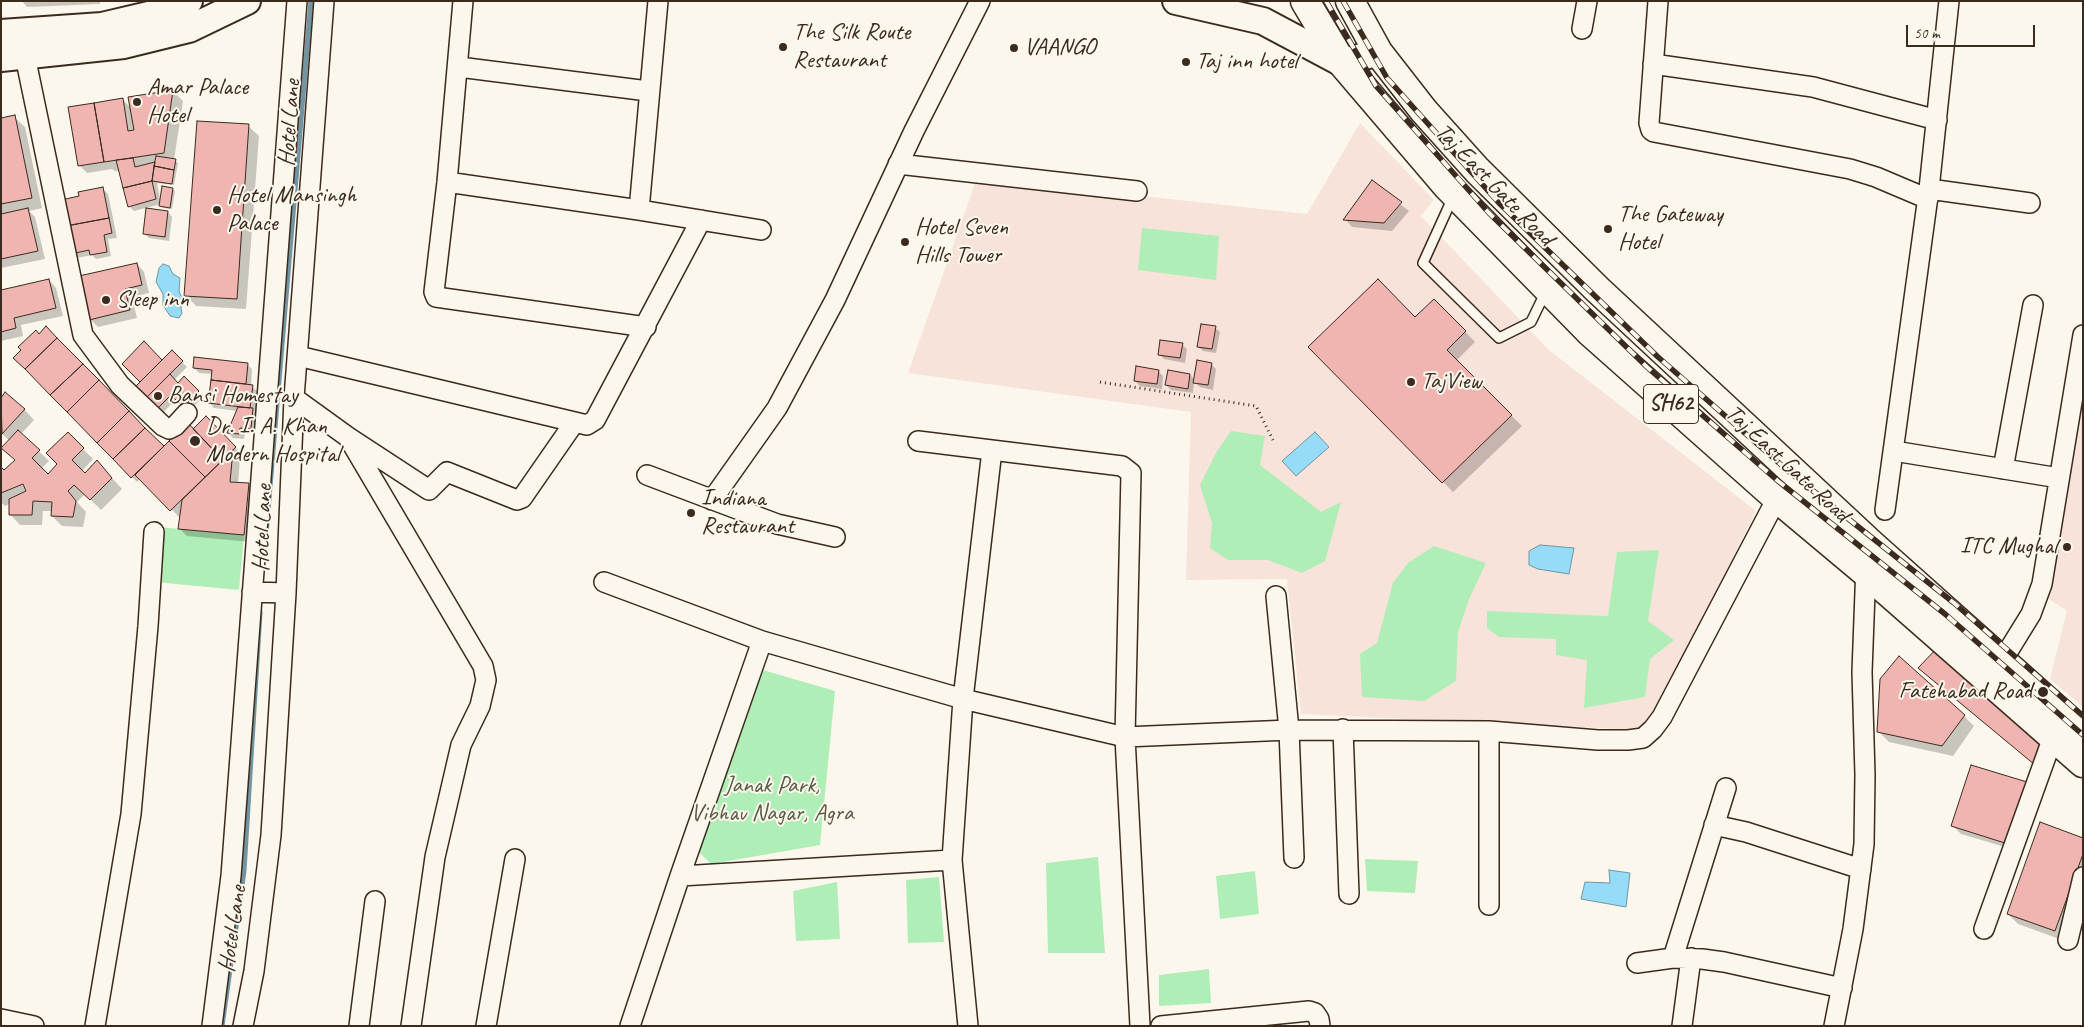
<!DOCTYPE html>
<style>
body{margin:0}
#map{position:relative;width:2084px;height:1027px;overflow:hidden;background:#fbf7ec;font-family:Caveat,sans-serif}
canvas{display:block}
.frame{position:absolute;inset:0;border:2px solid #3b2a1e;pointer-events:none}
.scale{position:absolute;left:1906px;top:25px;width:129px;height:22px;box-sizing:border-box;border:2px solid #3b2a1e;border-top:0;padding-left:6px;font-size:15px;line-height:18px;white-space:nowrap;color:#3b2a1e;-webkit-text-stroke:4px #fbf7ec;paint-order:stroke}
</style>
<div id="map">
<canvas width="2084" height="1027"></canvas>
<div class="frame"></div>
<div class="scale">50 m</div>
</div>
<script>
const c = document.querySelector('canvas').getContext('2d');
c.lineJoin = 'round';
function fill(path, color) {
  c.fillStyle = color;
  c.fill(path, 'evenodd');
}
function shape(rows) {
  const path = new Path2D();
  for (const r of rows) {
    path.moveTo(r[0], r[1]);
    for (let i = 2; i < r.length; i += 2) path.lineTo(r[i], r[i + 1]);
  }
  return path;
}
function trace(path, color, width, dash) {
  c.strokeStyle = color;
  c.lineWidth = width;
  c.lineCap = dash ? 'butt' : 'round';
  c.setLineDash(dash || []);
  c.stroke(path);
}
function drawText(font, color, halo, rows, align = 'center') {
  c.font = font + ' Caveat,sans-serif';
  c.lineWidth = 4;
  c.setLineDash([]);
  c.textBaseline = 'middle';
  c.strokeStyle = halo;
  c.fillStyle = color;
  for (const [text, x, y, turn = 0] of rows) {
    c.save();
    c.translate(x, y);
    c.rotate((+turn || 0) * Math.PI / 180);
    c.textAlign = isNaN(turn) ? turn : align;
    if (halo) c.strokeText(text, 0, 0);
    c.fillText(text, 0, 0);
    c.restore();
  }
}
fill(shape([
 [1360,123,1434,200,1421,216,1549,350,1756,511,1651,724,1642,730,1301,714,1287,579,1186,580,1191,412,908,373,977,178,1307,214],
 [2083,365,2083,707,2050,679,2067,611,2044,596]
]), '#f8e3da');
fill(shape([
 [1142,228,1219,236,1216,280,1138,270],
 [1231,431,1265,436,1260,465,1321,512,1341,502,1325,561,1302,573,1268,560,1228,560,1210,548,1212,523,1200,485,1216,453],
 [160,527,244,535,239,590,155,582],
 [1434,546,1486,563,1469,599,1458,632,1456,681,1424,701,1362,697,1360,654,1377,643,1393,583,1408,563],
 [1659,550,1648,621,1674,640,1650,659,1645,697,1584,708,1587,660,1556,655,1556,639,1499,637,1487,628,1487,611,1608,616,1617,552],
 [763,670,835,691,820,845,711,864,698,851],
 [1098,857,1105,953,1048,953,1046,863],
 [1365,859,1418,861,1415,893,1367,891],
 [1255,871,1259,914,1220,919,1216,876],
 [939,877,944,942,908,943,906,880],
 [837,882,840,939,796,941,793,891],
 [1209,969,1211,1003,1159,1006,1159,975]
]), '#afeeb6');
const water = shape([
 [163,264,169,266,173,274,180,278,179,291,183,300,181,308,182,313,179,318,170,316,163,305,163,294,156,282,159,268,163,264],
 [1315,432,1329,447,1296,476,1282,461,1315,432],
 [1540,545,1574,548,1569,574,1538,569,1529,565,1529,551,1540,545],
 [1609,870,1630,873,1626,907,1581,899,1585,882,1610,883,1609,870]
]);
fill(water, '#96dcf8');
trace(water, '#7295a1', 1);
fill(shape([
 [22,1,100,1,100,4,27,7],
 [173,91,183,101,174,160,178,163,174,185,157,183,161,204,134,211,129,206,120,171,115,171,112,169,87,173,79,165,122,99,132,109,130,98],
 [14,117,25,127,42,208,29,211,35,217,45,259,1,268,1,119],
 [248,126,259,136,246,309,196,306,186,295],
 [1372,182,1409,211,1392,231,1352,227,1345,219],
 [103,189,108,194,117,238,108,239,111,256,96,259,92,255,77,258,72,253,81,197],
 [173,189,175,191,172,209,163,208,161,206],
 [168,212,172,217,169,241,149,238,144,233],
 [137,264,144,272,149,293,132,297,137,318,98,327,90,319],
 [49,280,56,288,63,316,21,325,23,336,1,341,1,291],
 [1445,310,1475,342,1456,361,1522,426,1453,492,1310,347],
 [46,328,164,448,193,431,206,418,240,452,237,455,240,459,238,484,249,484,257,492,251,542,187,536,180,529,181,515,179,517,141,478,137,482,15,358],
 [1215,328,1220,332,1216,353,1203,351,1198,346],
 [144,343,162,362,172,352,187,367,174,380,178,384,184,378,203,397,189,411,176,399,163,413,137,387,142,382],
 [1182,345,1187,349,1185,363,1164,359,1159,354],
 [247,364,252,369,251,386,257,391,255,433,245,432,244,439,233,438,228,433,238,411,214,408,210,403,212,374,199,373,194,368],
 [1211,364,1216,369,1213,390,1200,387,1194,382,1193,393,1171,390,1166,385,1190,375,1195,380],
 [1158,371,1163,376,1162,389,1140,386,1135,381],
 [1,395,24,409,34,420,21,434,49,461,41,469,48,476,59,464,68,434,93,459,82,471,85,475,97,461,122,489,101,510,85,494,77,502,86,512,83,527,62,526,52,516,52,511,43,511,42,525,20,525,10,514,10,504,5,506,1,502,1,467,4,471,16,461,10,441,1,433],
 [1940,646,2046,774,1919,668],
 [1964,716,1974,726,1953,756,1889,742,1878,731],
 [1972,766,2015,850,1961,834,1953,826],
 [2083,839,2083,892,2065,941,2018,924,2008,914]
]), '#0003');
trace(shape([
 [266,534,311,1],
 [222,1026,244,871,260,612]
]), '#7295a1', 5);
const building = shape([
 [173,90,164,153,104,162,94,103,123,98,128,131,134,130,128,97,173,90],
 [94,103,104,162,78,166,68,107,94,103],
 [15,115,32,198,1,204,1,118,15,115],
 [197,121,249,124,237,299,184,296,197,121],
 [156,156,176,159,174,170,154,166,156,156],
 [133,158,135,167,155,162,152,181,123,188,116,160,133,158],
 [154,166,174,170,172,184,152,181,154,166],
 [1372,180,1402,202,1384,223,1343,220,1372,180],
 [152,181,156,199,128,207,123,188,152,181],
 [162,186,173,188,170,208,159,206,162,186],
 [103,187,109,218,66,226,61,200,79,196,78,192,103,187],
 [28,208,38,251,1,259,1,214,28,208],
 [146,208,168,211,165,237,143,234,146,208],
 [109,218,112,233,104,235,107,252,90,255,89,250,71,254,66,226,109,218],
 [137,263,142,285,125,289,130,310,89,320,79,276,137,263],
 [49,279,56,308,14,318,16,328,1,332,1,290,49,279],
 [1378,279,1415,317,1434,299,1466,331,1447,350,1512,415,1442,483,1308,347,1378,279],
 [1201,324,1216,326,1212,349,1197,347,1201,324],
 [46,326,57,338,25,369,13,358,21,350,18,347,36,330,39,334,46,326],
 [57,338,83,364,50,395,25,369,57,338],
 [1160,340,1183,343,1180,358,1158,355,1160,340],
 [144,341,162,360,140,382,122,364,144,341],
 [172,350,183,361,146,398,135,387,172,350],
 [194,357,248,363,246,384,211,380,212,370,193,368,194,357],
 [1197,360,1212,363,1208,385,1193,383,1197,360],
 [83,364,99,380,67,412,50,395,83,364],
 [1136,366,1159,370,1157,384,1134,381,1136,366],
 [1168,370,1190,374,1188,389,1165,385,1168,370],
 [170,374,178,383,184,376,199,391,183,407,171,395,157,409,146,398,170,374],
 [99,380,129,411,97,443,67,412,99,380],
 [211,380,253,385,250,408,208,403,211,380],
 [5,392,25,409,2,434,1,398,5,392],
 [238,407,253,408,251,429,240,428,239,434,227,433,238,407],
 [129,411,145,428,113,459,97,443,129,411],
 [206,416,236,447,223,460,193,429,206,416],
 [188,423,223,460,205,477,169,441,188,423],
 [145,428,164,446,131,478,113,459,145,428],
 [18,430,40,450,32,458,48,474,57,464,46,453,68,432,84,448,72,460,85,473,97,460,112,478,90,500,74,485,68,491,76,501,73,517,51,516,52,502,33,501,32,515,9,515,9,499,26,491,23,484,1,493,1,467,4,470,15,460,1,448,18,430],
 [169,441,205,477,170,511,135,475,169,441],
 [233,450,230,482,249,483,244,535,178,529,182,500,233,450],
 [1940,645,2047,738,2035,765,1918,668,1940,645],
 [1899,656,1965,715,1942,746,1877,732,1880,679,1899,656],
 [1971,765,2027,782,2008,844,1951,826,1971,765],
 [2040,822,2083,838,2083,854,2055,931,2007,914,2040,822]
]);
fill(building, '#f0b5b1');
trace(building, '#3b2a1e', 1);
const service = shape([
 [1453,197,1423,263,1499,338,1531,322,1546,291]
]);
const minor = shape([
 [463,1,447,182,434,292,436,297,646,327],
 [1658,1,1649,123,1651,130,1654,132,1850,169,1876,177,1928,199],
 [1582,29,1587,1],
 [25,56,83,335,120,385,163,426,169,429,175,426,187,413],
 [1653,64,1813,87,1937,120],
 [459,67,648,91],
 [898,164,1137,191],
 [447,182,639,210,761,230],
 [1929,189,2030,203],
 [639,210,658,1],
 [298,356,587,425,595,420,701,220],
 [294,398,348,437,429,490,447,472,517,500,522,498,574,423],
 [348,437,483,666,486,680,480,706,461,745,435,857,411,1026],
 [918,441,1122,466,1131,473,1125,737,1140,1026],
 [1894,451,2059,478],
 [2003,469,2033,305],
 [647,475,777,524,835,537],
 [712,500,777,408,835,300,914,131,980,1],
 [1885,510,1929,189,1949,1],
 [604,582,762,641],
 [252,592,286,593],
 [1276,596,1289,730,1489,731,1598,740,1628,740,1643,738,1653,729,1662,717,1777,498],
 [2002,661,2031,614,2042,584,2083,335],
 [1343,729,1349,894],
 [1489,731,1489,905],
 [1714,825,1746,832,1861,869],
 [680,876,952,860],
 [1984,929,2053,737],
 [2068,940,2083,877],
 [1673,958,1726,788],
 [1637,963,1673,958,1702,959,1724,962,1842,988],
 [1,1019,34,1026],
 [95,1026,131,814,148,626,154,532],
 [212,1026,231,876,297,1],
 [243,1026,254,971,271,835,286,593,294,398,324,1],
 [359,1026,375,901],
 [486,1026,515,859],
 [630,1026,680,876,762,641,963,699,1125,737,1289,730,1294,858],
 [968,1026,952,860,963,699,992,450],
 [1161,1026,1309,1011,1315,1013,1319,1019,1320,1026],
 [1682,1026,1691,958],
 [1834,1026,1853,929,1864,844,1865,775,1862,672,1866,565]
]);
const secondary = shape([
 [1176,1,1263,21,1342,63,1378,52],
 [1,33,102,26,170,10,189,1],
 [1,58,124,45,189,29,247,1]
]);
const primary = shape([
 [1305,1,1342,63,1447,186,1590,332,1777,498,1863,570,2083,763],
 [1350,1,1378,52,1424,111,1477,170,1597,289,1871,544,2083,733]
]);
trace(service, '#3b2a1e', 12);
trace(minor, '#3b2a1e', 22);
trace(secondary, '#3b2a1e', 30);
trace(primary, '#3b2a1e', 31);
trace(shape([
 [1100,382,1256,406,1273,440]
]), '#3b2a1e', 3, [1, 4]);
trace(service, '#fbf7ec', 9);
trace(minor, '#fbf7ec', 19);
trace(secondary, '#fbf7ec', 26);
trace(primary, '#fbf7ec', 28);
const rail = shape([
 [1326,1,1376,86,1489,213,1648,368,1778,481,1945,614,2083,735],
 [1343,1,1387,78,1499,203,1658,357,1787,470,1954,603,2083,716]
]);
trace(rail, '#3b2a1e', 5.5);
trace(rail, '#fbf7ec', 4, [11]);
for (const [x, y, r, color] of [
 [783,47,5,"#3b2a1e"],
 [1014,48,5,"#3b2a1e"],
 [1186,62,5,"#3b2a1e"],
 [137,102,5,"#3b2a1e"],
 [217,210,5,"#3b2a1e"],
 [1608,229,5,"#3b2a1e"],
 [905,242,5,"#3b2a1e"],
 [106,300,5,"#3b2a1e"],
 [1411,382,5,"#3b2a1e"],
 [158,396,5,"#3b2a1e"],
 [195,441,6,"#3b2a1e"],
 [691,513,5,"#3b2a1e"],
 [2067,547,5,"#3b2a1e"],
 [2043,692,6,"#3b2a1e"]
]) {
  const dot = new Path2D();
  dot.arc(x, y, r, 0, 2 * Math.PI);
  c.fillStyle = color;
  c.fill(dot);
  trace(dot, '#fbf7ec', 2);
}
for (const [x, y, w] of [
 [1671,404,55]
]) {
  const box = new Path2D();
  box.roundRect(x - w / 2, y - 19.5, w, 39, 4);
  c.fillStyle = '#fbf7ec';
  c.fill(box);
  trace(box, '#3b2a1e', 1);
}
drawText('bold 22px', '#3b2a1e', null, [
 ["SH62",1671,404]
]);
drawText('24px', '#3b2a1e', '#fbf7ec', [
 ["The Silk Route",793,33],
 ["Restaurant",793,61],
 ["VAANGO",1024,48],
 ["Taj inn hotel",1196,62],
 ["Amar Palace",147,88],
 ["Hotel",147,116],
 ["Hotel Mansingh",227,196],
 ["Palace",227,224],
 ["The Gateway",1618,215],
 ["Hotel",1618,243],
 ["Hotel Seven",915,228],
 ["Hills Tower",915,256],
 ["Sleep inn",116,300],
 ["TajView",1421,382],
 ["Bansi Homestay",168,396],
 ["Dr. I. A. Khan",206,427],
 ["Modern Hospital",206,455],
 ["Indiana",701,499],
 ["Restaurant",701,527],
 ["ITC Mughal",2057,547,"right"],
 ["Fatehabad Road",2032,692,"right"]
], 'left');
drawText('24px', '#3b2a1e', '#fbf7ec', [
 ["Hotel Lane",290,123,-86],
 ["Taj East Gate Road",1494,185,46],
 ["Taj East Gate Road",1787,464,43],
 ["Hotel Lane",263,528,-88],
 ["Hotel Lane",233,929,-82]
]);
drawText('24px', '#585b44', '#fbf7ec', [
 ["Janak Park,",772,786],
 ["Vibhav Nagar, Agra",772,814]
]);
</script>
